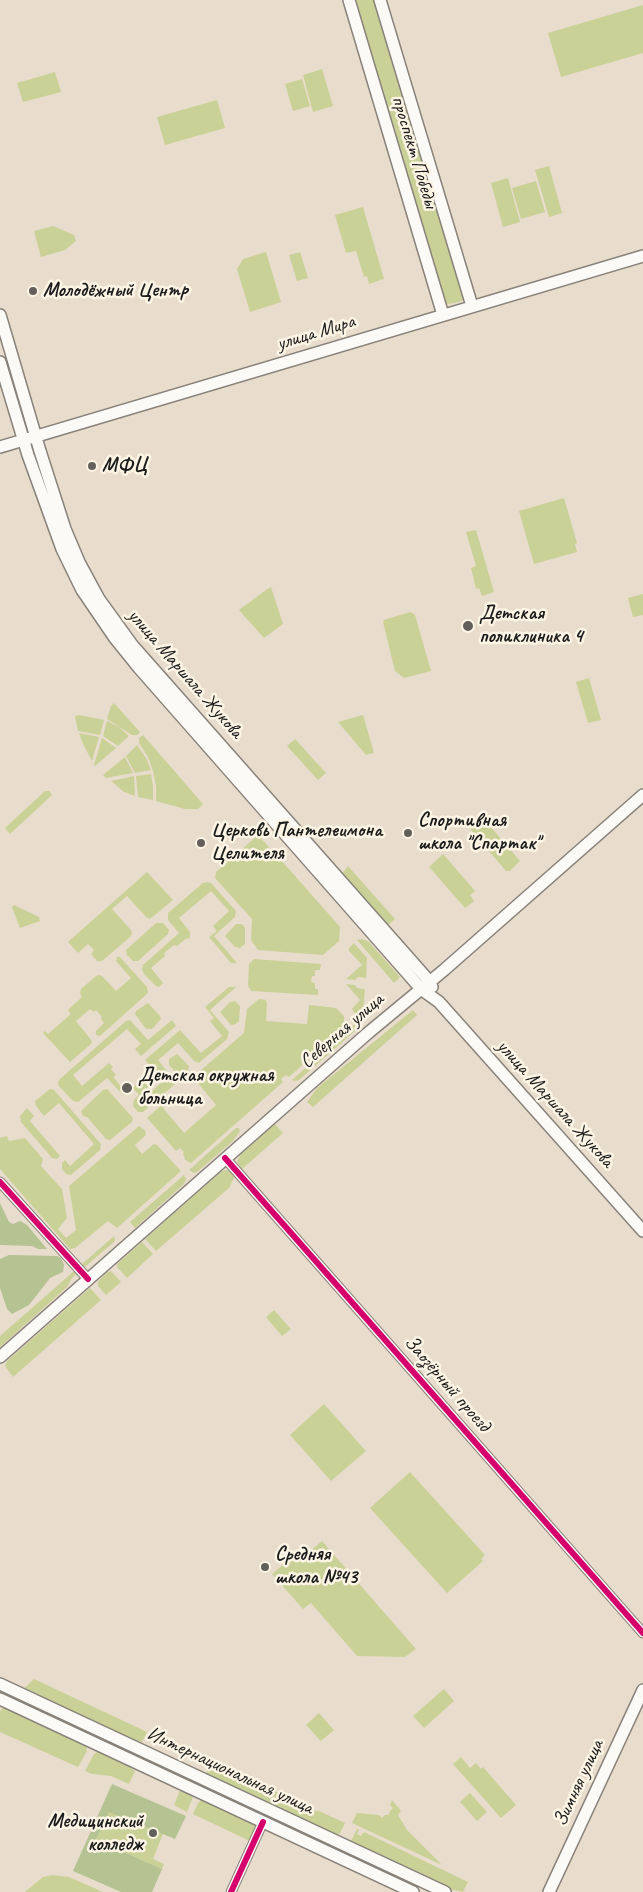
<!DOCTYPE html>
<meta charset="utf-8">
<style>
body{margin:0}
canvas{display:block;background:#e8dccc}
</style>
<canvas width="643" height="1892"></canvas>
<script>
const c = document.querySelector('canvas').getContext('2d');
c.lineJoin = 'round';
function fill(path, color) {
  c.fillStyle = color;
  c.fill(path, 'evenodd');
}
function shape(rows) {
  const path = new Path2D();
  for (const r of rows) {
    path.moveTo(r[0], r[1]);
    for (let i = 2; i < r.length; i += 2) path.lineTo(r[i], r[i + 1]);
  }
  return path;
}
function trace(path, color, width, dash) {
  c.strokeStyle = color;
  c.lineWidth = width;
  c.lineCap = dash ? 'butt' : 'round';
  c.setLineDash(dash || []);
  c.stroke(path);
}
function drawText(font, color, halo, rows, align = 'center') {
  c.font = font + ' Caveat,sans-serif';
  c.lineWidth = 5;
  c.setLineDash([]);
  c.textBaseline = 'middle';
  c.strokeStyle = halo;
  c.fillStyle = color;
  for (const [text, x, y, turn = 0] of rows) {
    c.save();
    c.translate(x, y);
    c.rotate((+turn || 0) * Math.PI / 180);
    c.textAlign = isNaN(turn) ? turn : align;
    if (halo) c.strokeText(text, 0, 0);
    c.fillText(text, 0, 0);
    c.restore();
  }
}
fill(shape([
 [353,0,376,0,463,296,463,300,459,302,448,304,444,301],
 [643,5,643,53,561,77,548,33],
 [322,69,333,106,313,112,303,75],
 [55,72,61,92,23,102,17,83],
 [302,79,310,106,293,111,285,84],
 [217,100,225,128,165,145,157,117],
 [549,166,562,213,549,217,535,170],
 [508,178,520,222,503,227,491,183],
 [536,181,545,212,521,219,512,188],
 [363,207,384,279,369,284,367,276,364,277,356,251,346,253,335,215],
 [53,226,74,235,76,241,65,250,41,257,34,231],
 [266,252,281,302,250,312,237,269,243,259],
 [300,252,308,278,297,281,289,255],
 [564,498,577,543,575,544,577,552,534,564,519,511],
 [476,530,494,592,482,596,479,588,476,589,471,568,476,566,466,532],
 [271,587,283,624,264,638,239,610,266,590],
 [643,594,643,615,633,617,628,598],
 [410,612,415,615,431,671,404,678,395,671,383,622,384,620],
 [589,678,601,720,588,723,576,682],
 [114,703,140,732,137,735,132,735,107,719,111,706],
 [79,715,104,720,100,735,78,731,75,716],
 [363,715,374,753,366,755,338,722],
 [107,721,119,727,129,736,118,746,103,736],
 [79,733,99,737,92,761,83,744],
 [143,735,203,804,198,809,185,809,156,801,156,786,153,771,148,757,139,743,139,738],
 [102,738,116,748,95,766,94,765],
 [295,739,326,773,318,780,287,746],
 [137,745,146,758,151,770,135,773,126,756],
 [125,757,133,773,106,778,103,775],
 [151,774,153,786,153,800,138,797,136,776],
 [134,776,135,796,124,792,111,781],
 [45,791,49,791,52,795,10,834,5,828],
 [481,819,484,819,520,861,510,871,506,871,471,830,471,828],
 [258,835,269,847,265,850,269,854,273,851,340,927,339,941,323,955,258,950,251,940,252,919,215,878,216,872],
 [443,854,475,891,470,895,474,901,465,908,429,867],
 [348,866,395,919,388,925,376,916,342,874],
 [147,872,173,900,150,919,146,917,127,896,112,909,131,930,132,934,130,937,102,961,97,961,91,954,94,950,88,944,78,953,68,942],
 [207,882,211,883,236,911,235,917,214,936,237,963,231,963,209,937,217,931,213,926,229,911,211,891,179,918,190,932,190,938,188,939,187,938,177,946,174,945,164,953,165,956,151,968,163,983,159,987,156,986,144,974,142,969,143,965,179,933,168,920,168,913,203,883],
 [14,905,39,917,40,921,20,928,13,910,12,907],
 [156,923,163,923,169,930,168,934,138,961,133,961,127,955,126,950],
 [236,924,242,924,245,928,245,944,240,948,235,947,225,936],
 [362,939,369,942,400,977,394,983,357,940],
 [354,943,367,958,366,978,358,977,355,980,346,979,362,965,349,951,349,948],
 [117,957,120,957,147,987,148,993,100,1036,96,1035,96,1031,104,1023,101,1019,102,1017,96,1010,94,1012,90,1009,76,1021,92,1041,91,1044,70,1062,43,1033,45,1031,48,1034,71,1014,68,1010,82,997,80,993,81,989,96,976,99,975,102,976,116,991,131,978,116,961],
 [254,959,321,964,320,970,315,970,315,976,312,976,311,982,315,983,315,989,318,989,318,995,251,991,248,985,249,964],
 [346,984,355,985,357,988,365,989,363,1011,357,1017,352,1009,360,1000],
 [229,987,236,987,210,1010,229,1032,227,1039,199,1063,194,1061,178,1043,158,1060,174,1080,175,1084,143,1112,138,1112,133,1106,134,1100,139,1095,135,1090,128,1095,123,1095,107,1078,78,1102,73,1101,59,1086,58,1082,60,1079,126,1021,130,1020,148,1040,172,1020,176,1026,141,1056,135,1049,141,1044,127,1029,73,1075,82,1086,109,1063,113,1067,111,1069,116,1075,113,1077,127,1093,142,1080,152,1091,163,1081,145,1060,180,1030,201,1053,222,1036,210,1021,214,1018,205,1007],
 [259,999,266,1000,267,1003,266,1021,307,1024,309,1005,336,1008,344,1016,344,1028,289,1077,286,1075,281,1079,283,1082,191,1163,184,1159,185,1158,183,1154,184,1152,180,1148,176,1151,147,1118,174,1094,176,1096,163,1108,184,1133,216,1105,193,1077,244,1033,247,1009],
 [235,1001,240,1006,239,1021,236,1024,231,1025,220,1012,230,1002],
 [148,1003,160,1016,161,1019,152,1029,146,1029,135,1014,136,1011],
 [413,1010,417,1015,313,1107,307,1102,317,1088],
 [355,1024,356,1030,299,1080,294,1081,292,1080],
 [177,1054,189,1066,188,1072,184,1076,178,1075,169,1065,169,1059],
 [50,1089,54,1090,101,1144,100,1150,71,1175,66,1174,62,1169,62,1163,65,1160,70,1166,94,1144,59,1103,44,1116,36,1106,35,1101],
 [107,1089,133,1118,132,1122,110,1140,106,1139,87,1117,83,1116,81,1111,103,1090],
 [27,1108,34,1116,30,1121,60,1156,57,1159,52,1158,21,1122,20,1116],
 [275,1124,283,1133,242,1169,237,1162,240,1155],
 [139,1126,145,1130,146,1135,135,1145,142,1154,154,1144,157,1145,181,1171,117,1228,108,1221,75,1248,70,1249,0,1169,0,1138,7,1136,9,1141,25,1138,43,1159,41,1166,62,1189,67,1218,58,1229,66,1238,76,1230,69,1186],
 [236,1128,239,1128,240,1131,233,1141,197,1172,194,1173,189,1170],
 [226,1170,230,1171,235,1176,229,1188,156,1251,145,1239,222,1171],
 [184,1175,186,1179,184,1184,135,1228,130,1222],
 [114,1236,115,1241,72,1278,67,1287,0,1347,0,1336],
 [142,1242,153,1254,127,1278,117,1267,117,1264],
 [111,1271,121,1282,106,1295,98,1286,98,1282,106,1273],
 [90,1288,101,1300,13,1377,5,1366,7,1361],
 [274,1310,291,1329,282,1336,266,1317],
 [324,1404,366,1451,331,1481,290,1435],
 [410,1472,485,1555,481,1559,483,1561,447,1593,370,1508],
 [322,1541,416,1649,405,1657,357,1656,311,1603,303,1609,272,1574,291,1558,296,1563],
 [34,1679,147,1732,142,1742,129,1739,22,1690],
 [444,1689,454,1701,424,1728,413,1716],
 [5,1706,86,1745,87,1751,78,1767,0,1732,0,1711],
 [319,1713,334,1730,321,1741,306,1725],
 [99,1751,120,1760,135,1771,129,1784,111,1776,92,1774,85,1771,94,1754],
 [461,1757,470,1768,476,1763,481,1769,483,1767,516,1805,501,1818,453,1764],
 [210,1761,287,1797,295,1805,307,1810,319,1811,345,1823,340,1833,337,1835,208,1776,206,1769],
 [187,1776,343,1850,342,1854,185,1780],
 [181,1788,192,1794,193,1797,187,1812,174,1805],
 [470,1793,487,1812,477,1821,460,1802],
 [202,1799,255,1823,256,1829,250,1841,193,1814,198,1803],
 [392,1800,401,1811,398,1815,407,1830,442,1865,352,1823,357,1813,379,1815,382,1818,385,1815,389,1815,390,1811,393,1808,390,1805],
 [109,1811,163,1834,153,1859,164,1864,162,1869,96,1840],
 [357,1829,359,1829,357,1834,361,1836,364,1832,468,1882,463,1892,449,1889,350,1843],
 [52,1875,69,1877,103,1892,25,1892,43,1877]
]), '#cad197');
fill(shape([
 [0,1203,9,1222,13,1224,20,1221,27,1225,47,1249,38,1249,32,1246,0,1245],
 [9,1255,57,1256,61,1258,64,1265,63,1272,50,1278,29,1305,12,1314,7,1309,0,1288,0,1259],
 [112,1784,186,1816,175,1839,109,1812,96,1840,162,1869,152,1892,121,1892,73,1871]
]), '#b5c291');
const minor = shape([
 [225,1158,643,1633],
 [0,1182,88,1279],
 [231,1892,263,1822]
]);
const major = shape([
 [349,0,443,315],
 [380,0,472,306],
 [0,315,40,451,65,529,79,562,99,599,133,646,430,982,432,987],
 [0,362,28,455,62,549,82,590,114,637,139,668,408,974,421,989,439,1002,643,1231],
 [0,447,643,256],
 [0,1357,368,1033,444,970,643,795],
 [0,1684,445,1892],
 [0,1699,413,1892],
 [549,1892,643,1690]
]);
trace(minor, '#88827a', 11);
trace(major, '#88827a', 14);
trace(minor, '#fcfaf7', 9);
trace(major, '#fcfaf7', 11);
trace(shape([
 [225,1158,643,1633],
 [0,1182,88,1279],
 [231,1892,263,1822]
]), '#d6006c', 6);
for (const [x, y, r, color] of [
 [33,291,5,"#635f5a"],
 [92,466,5,"#635f5a"],
 [468,626,6,"#635f5a"],
 [408,833,5,"#635f5a"],
 [201,843,5,"#635f5a"],
 [127,1088,6,"#635f5a"],
 [265,1567,5,"#635f5a"],
 [153,1833,5,"#635f5a"]
]) {
  const dot = new Path2D();
  dot.arc(x, y, r, 0, 2 * Math.PI);
  c.fillStyle = color;
  c.fill(dot);
  trace(dot, '#fcf5e5', 2);
}
drawText('20px', '#1c1c1c', '#fcf5e5', [
 ["проспект Победы",414,152,73],
 ["улица Мира",316,333,-17],
 ["улица Маршала Жукова",185,674,49],
 ["Северная улица",342,1031,-41],
 ["улица Маршала Жукова",555,1104,48],
 ["Заозёрный проезд",447,1384,49],
 ["Интернациональная улица",230,1771,25],
 ["Зимняя улица",579,1783,-65]
]);
drawText('bold 20px', '#1c1c1c', '#fcf5e5', [
 ["Молодёжный Центр",43,291],
 ["МФЦ",102,466],
 ["Детская",479,614],
 ["поликлиника 4",479,637],
 ["Спортивная",418,821],
 ["школа \"Спартак\"",418,844],
 ["Церковь Пантелеимона",211,831],
 ["Целителя",211,854],
 ["Детская окружная",138,1076],
 ["больница",138,1099],
 ["Средняя",275,1555],
 ["школа №43",275,1578],
 ["Медицинский",143,1822,"right"],
 ["колледж",143,1845,"right"]
], 'left');
</script>
